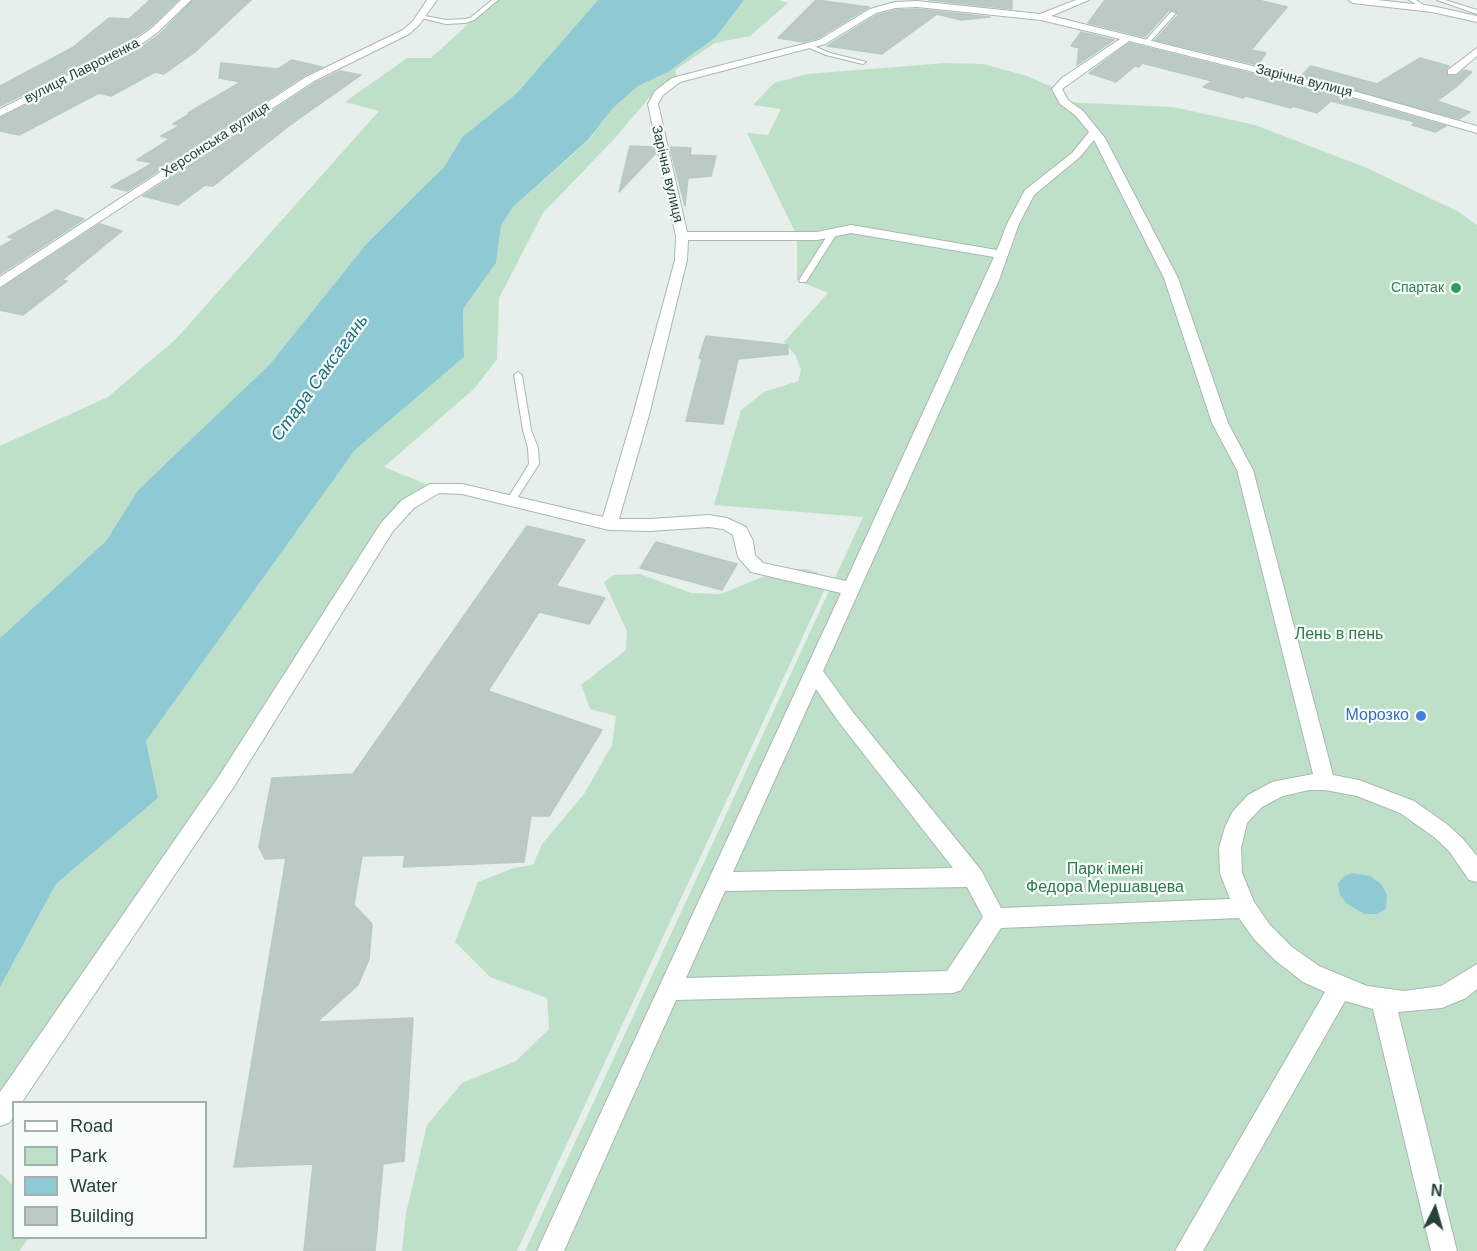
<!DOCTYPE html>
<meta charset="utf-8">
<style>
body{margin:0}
#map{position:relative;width:1477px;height:1251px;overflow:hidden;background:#e6efeb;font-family:Arial,sans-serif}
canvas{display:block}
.legend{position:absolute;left:12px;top:1101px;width:195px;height:138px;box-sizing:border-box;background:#f7fbf9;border:2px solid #a3b1ad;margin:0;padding:8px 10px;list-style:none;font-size:18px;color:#24423a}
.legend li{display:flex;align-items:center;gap:12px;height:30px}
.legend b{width:30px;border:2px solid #a3b1ad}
.north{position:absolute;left:1405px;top:1179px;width:60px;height:60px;-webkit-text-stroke:4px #f7fbf9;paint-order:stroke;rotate:5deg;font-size:16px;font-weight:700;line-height:24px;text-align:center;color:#24423a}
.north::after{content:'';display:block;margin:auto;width:21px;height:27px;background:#24423a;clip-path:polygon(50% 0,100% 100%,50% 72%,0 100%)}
</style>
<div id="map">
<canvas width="1477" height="1251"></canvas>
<ul class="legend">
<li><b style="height:8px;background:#fff"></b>Road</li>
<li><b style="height:16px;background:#bfe0c8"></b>Park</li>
<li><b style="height:16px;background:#8ec9d4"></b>Water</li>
<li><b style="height:16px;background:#bbcac4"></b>Building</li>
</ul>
<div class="north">N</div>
</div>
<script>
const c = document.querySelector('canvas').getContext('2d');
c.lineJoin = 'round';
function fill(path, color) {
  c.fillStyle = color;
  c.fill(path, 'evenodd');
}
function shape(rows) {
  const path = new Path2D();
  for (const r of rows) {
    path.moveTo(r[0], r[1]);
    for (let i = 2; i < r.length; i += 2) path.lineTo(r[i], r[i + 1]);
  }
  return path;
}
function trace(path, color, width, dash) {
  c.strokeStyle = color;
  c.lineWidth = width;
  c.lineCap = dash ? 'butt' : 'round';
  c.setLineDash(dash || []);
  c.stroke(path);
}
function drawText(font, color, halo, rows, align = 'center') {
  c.font = font + ' Arial,sans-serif';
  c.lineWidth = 4.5;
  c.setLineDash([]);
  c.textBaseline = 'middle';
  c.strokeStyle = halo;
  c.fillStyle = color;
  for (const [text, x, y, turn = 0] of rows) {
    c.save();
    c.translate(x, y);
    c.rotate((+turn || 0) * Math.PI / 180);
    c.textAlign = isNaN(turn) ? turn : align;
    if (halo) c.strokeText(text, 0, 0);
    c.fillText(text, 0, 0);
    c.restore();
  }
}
fill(shape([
 [495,0,598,0,516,94,462,137,444,167,367,243,270,364,138,490,106,541,0,638,0,446,108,397,176,339,379,111,345,102,407,58,431,58,463,29,472,19],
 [744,0,778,0,788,3,750,36,715,43,675,70,678,80,649,98,615,138,543,213,499,298,497,359,475,388,384,467,436,488,408,504,0,1114,0,987,56,884,158,798,146,741,355,450,464,357,463,309,496,263,501,226,513,207,588,141,613,108,638,86,668,72,716,37],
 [946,63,983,64,1027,76,1057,89,1065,102,1173,107,1255,125,1367,168,1459,212,1477,225,1477,1251,525,1251,863,517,714,505,741,410,764,392,798,381,801,370,796,356,784,342,828,293,797,280,797,236,747,133,768,135,781,109,753,105,774,83,807,74],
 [782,569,805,569,817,572,824,591,517,1251,402,1251,406,1213,427,1125,462,1083,516,1061,549,1029,547,998,490,977,455,942,478,882,514,868,533,865,542,844,584,794,612,745,616,716,590,709,581,685,626,650,627,631,604,582,614,575,640,574,691,593,721,594],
 [0,1173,13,1185,14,1238,29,1238,19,1251,0,1251]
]), '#bfe0c8');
fill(shape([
 [598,0,744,0,716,37,668,72,638,86,613,108,588,140,513,207,501,226,496,263,463,309,464,357,355,450,146,741,158,798,56,884,0,987,0,638,106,541,138,490,270,364,367,243,444,167,462,137,516,94],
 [1352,873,1370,876,1381,884,1387,895,1386,908,1378,914,1365,914,1347,904,1340,895,1338,884,1343,877]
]), '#8ec9d4');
const building = shape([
 [150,0,178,0,151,26,126,44,0,106,0,86,72,48,109,18,129,19,150,0],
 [193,0,251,0,195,52,164,74,155,72,111,96,99,93,19,135,0,131,0,118,134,52,160,34,193,0],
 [816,0,869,7,818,38,803,42,778,38,816,0],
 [929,0,1012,0,1012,9,929,0],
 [1105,0,1258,0,1287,7,1251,50,1266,53,1258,65,1155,40,1178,15,1176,11,1169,10,1145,37,1088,23,1105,0],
 [917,9,990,17,961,20,937,14,882,54,827,46,877,15,896,10,917,9],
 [1081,32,1114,40,1077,65,1079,48,1071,46,1081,32],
 [1129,43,1348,98,1446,126,1435,132,1412,125,1415,122,1331,101,1317,113,1293,106,1291,108,1246,96,1243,98,1203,87,1212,81,1142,63,1139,67,1135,66,1116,82,1089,73,1129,43],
 [1420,58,1449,66,1446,70,1448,76,1457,76,1464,70,1472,72,1456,87,1437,101,1470,112,1459,119,1301,76,1311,66,1377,84,1420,58],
 [292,60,322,67,305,75,127,191,111,187,153,163,137,160,170,139,161,136,181,125,173,124,191,113,188,113,241,82,219,78,221,63,278,69,292,60],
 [340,71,361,75,290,125,213,186,205,185,178,205,143,196,315,83,340,71],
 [630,146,655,147,656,153,619,192,630,146],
 [670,147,691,148,690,155,716,156,711,176,688,178,685,206,670,147],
 [56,210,84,219,0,274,0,247,14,239,8,237,56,210],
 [100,224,122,231,62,280,67,281,23,315,0,310,0,289,100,224],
 [706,336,788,345,788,354,738,359,723,424,686,421,702,359,699,358,706,336],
 [527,526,585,540,556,586,605,598,589,624,539,612,488,691,602,730,549,816,531,816,524,862,403,867,405,855,362,856,354,905,372,924,369,959,358,985,317,1022,413,1018,404,1161,383,1164,375,1251,304,1251,313,1164,234,1167,286,858,265,859,259,847,272,778,353,774,527,526],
 [656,542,737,564,722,590,640,568,656,542]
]);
fill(building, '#bbcac4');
trace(building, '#b8c9c2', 1.5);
const lane = shape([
 [492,0,498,0,474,20,465,23,446,24,417,17,420,15,446,20,465,19,470,18,492,0],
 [1409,0,1416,0,1427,7,1422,8,1409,0],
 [1437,0,1445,0,1477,10,1477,14,1437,0],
 [1171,12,1176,13,1149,43,1145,43,1145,41,1171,12],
 [809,44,830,53,866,62,863,64,826,55,807,47,806,46,809,44],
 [829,233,836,235,806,282,800,282,799,280,829,233],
 [518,372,522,375,531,430,538,448,539,464,514,503,511,504,506,501,529,464,528,448,523,430,514,375,518,372]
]);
const street = shape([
 [181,0,191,0,158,32,133,50,0,116,0,109,127,46,152,28,181,0],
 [427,0,437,0,419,25,409,34,314,81,0,287,0,277,306,77,403,30,413,21,427,0],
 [1076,0,1089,0,1051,16,1357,92,1477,126,1477,133,1349,96,1129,41,1062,89,1068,100,1083,111,1105,138,1178,278,1228,423,1253,470,1333,775,1359,780,1414,801,1448,825,1463,839,1477,856,1477,882,1469,880,1449,851,1434,837,1400,813,1357,796,1325,790,1309,790,1283,796,1262,807,1247,823,1241,848,1242,873,1254,902,1270,925,1292,947,1319,966,1367,986,1404,991,1441,986,1477,964,1477,989,1466,998,1442,1008,1398,1012,1457,1251,1431,1251,1373,1009,1345,1001,1203,1251,1175,1251,1325,992,1303,982,1276,961,1254,939,1239,918,1001,928,961,990,953,993,676,1000,564,1251,537,1251,841,593,751,572,738,557,733,535,723,529,709,527,650,531,609,530,462,494,439,493,414,508,393,531,233,788,22,1102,14,1102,14,1116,9,1123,0,1126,0,1092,219,776,381,523,402,500,430,484,462,484,603,517,633,415,675,260,676,236,648,104,655,91,672,78,819,40,870,9,895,2,917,1,1040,14,1076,0],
 [917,7,1041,20,1120,39,1062,78,1052,89,1060,104,1075,115,1089,132,1072,153,1025,190,1007,224,997,250,851,225,817,232,687,232,658,104,663,95,680,82,825,44,876,13,895,8,917,7],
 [1094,140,1164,278,1212,423,1237,470,1313,774,1272,782,1248,795,1233,811,1225,827,1219,848,1220,873,1230,899,1001,908,981,870,852,711,823,671,999,280,1019,224,1034,195,1080,157,1094,140],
 [851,233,994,257,846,581,763,563,755,555,753,541,746,527,727,518,709,515,650,519,619,519,649,415,687,260,688,240,817,240,851,233],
 [816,689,838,721,953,868,733,872,816,689],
 [967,887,983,917,947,971,686,978,725,891,967,887],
 [1348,0,1377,0,1432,6,1477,16,1477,22,1432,12,1353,3,1348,0],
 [1477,48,1477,56,1456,74,1448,74,1448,70,1477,48]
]);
trace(lane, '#a8b8b2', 2);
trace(street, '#a8b8b2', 2);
fill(lane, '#fff');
fill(street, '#fff');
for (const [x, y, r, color] of [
 [1456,288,6,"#2e9e5b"],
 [1421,716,6,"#3f7fe0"]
]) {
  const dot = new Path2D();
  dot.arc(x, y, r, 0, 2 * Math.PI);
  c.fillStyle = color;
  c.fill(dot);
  trace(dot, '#f7fbf9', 2);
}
drawText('14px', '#24423a', '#f7fbf9', [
 ["вулиця Лавроненка",82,71,-27],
 ["Зарічна вулиця",1304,81,14],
 ["Херсонська вулиця",216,140,-33],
 ["Зарічна вулиця",667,174,77]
]);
drawText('14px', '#27864d', '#f7fbf9', [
 ["Спартак",1444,288]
], 'right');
drawText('16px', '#2d7a4b', '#f7fbf9', [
 ["Лень в пень",1339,635],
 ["Парк імені",1105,870],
 ["Федора Мершавцева",1105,888]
]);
drawText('16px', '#366cbe', '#f7fbf9', [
 ["Морозко",1409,716]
], 'right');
drawText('italic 18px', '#1c6f80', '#f7fbf9', [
 ["Стара Саксагань",320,378,-54]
]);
</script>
